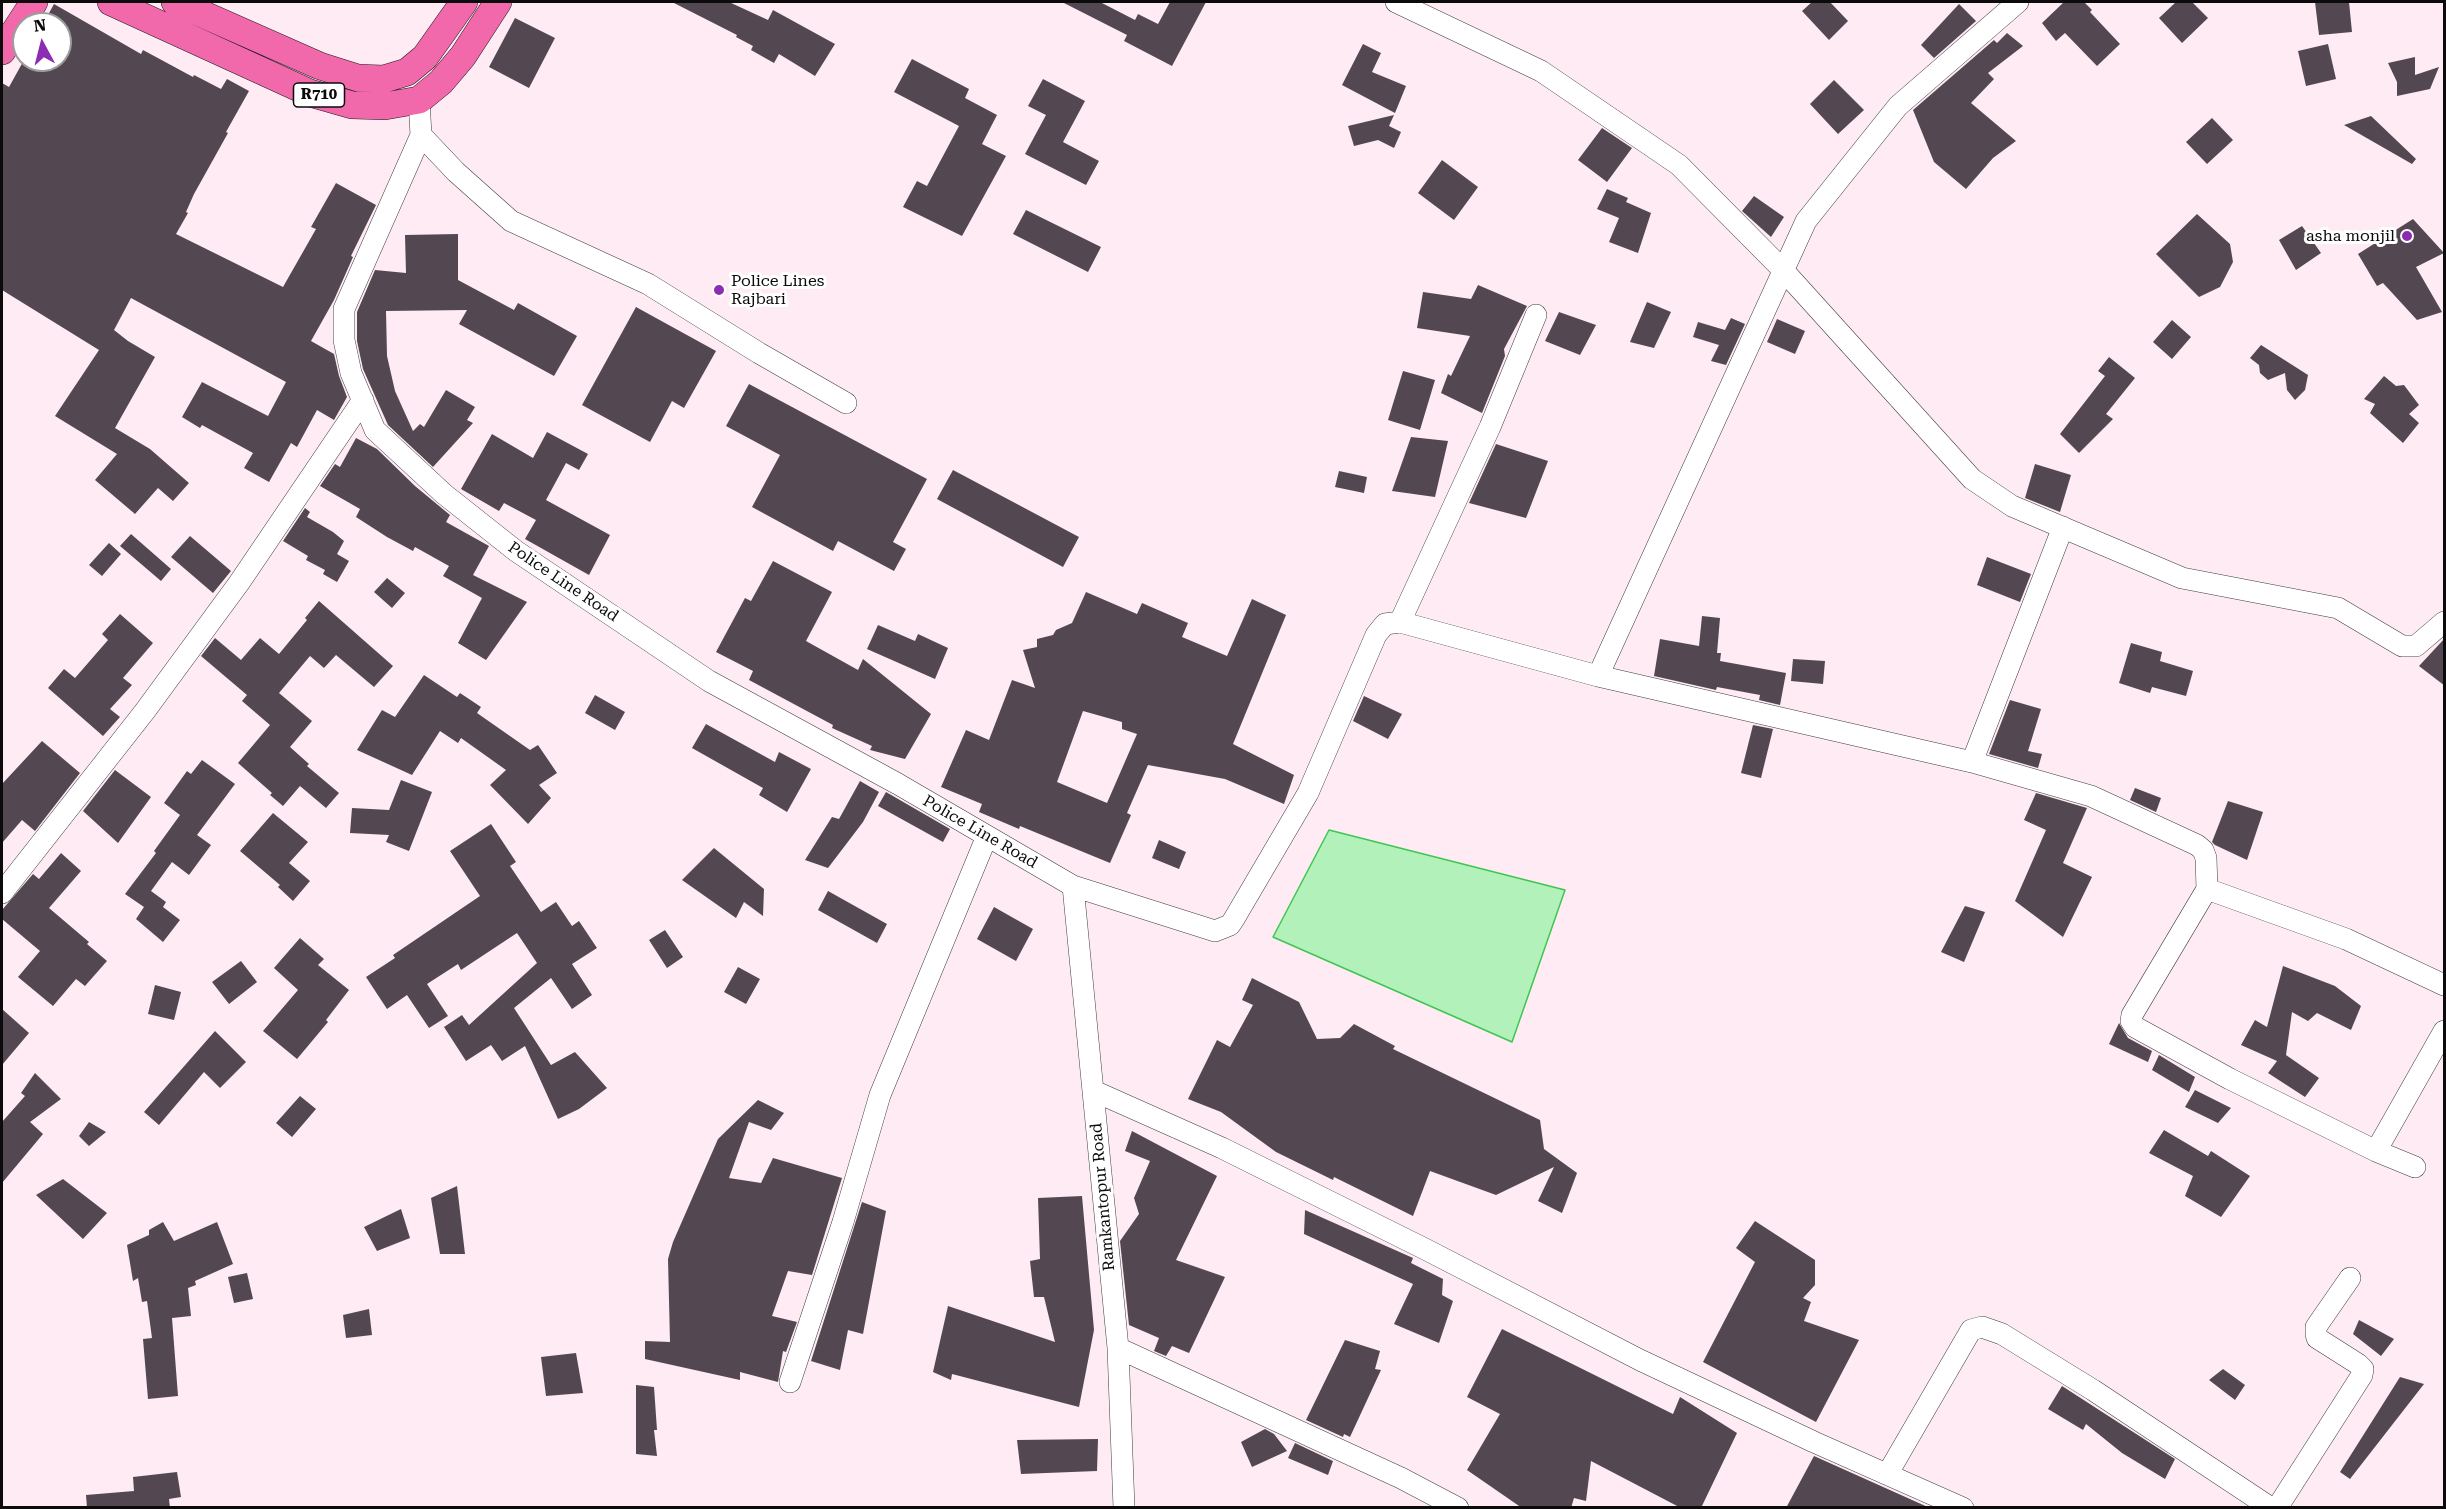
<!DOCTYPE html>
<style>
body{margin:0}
#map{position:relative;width:2446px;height:1509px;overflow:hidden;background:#feebf3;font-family:"Roboto Serif",serif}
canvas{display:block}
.frame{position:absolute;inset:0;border:3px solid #0b0b0b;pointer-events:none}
.north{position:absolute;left:12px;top:12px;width:60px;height:60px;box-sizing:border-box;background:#fff;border:2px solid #9d9d9d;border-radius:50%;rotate:353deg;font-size:16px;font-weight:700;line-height:24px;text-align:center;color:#0b0b0b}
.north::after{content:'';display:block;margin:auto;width:21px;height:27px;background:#8b2cb3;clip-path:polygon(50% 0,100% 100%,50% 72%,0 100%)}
</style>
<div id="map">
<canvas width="2446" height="1509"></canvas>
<div class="frame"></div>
<div class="north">N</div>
</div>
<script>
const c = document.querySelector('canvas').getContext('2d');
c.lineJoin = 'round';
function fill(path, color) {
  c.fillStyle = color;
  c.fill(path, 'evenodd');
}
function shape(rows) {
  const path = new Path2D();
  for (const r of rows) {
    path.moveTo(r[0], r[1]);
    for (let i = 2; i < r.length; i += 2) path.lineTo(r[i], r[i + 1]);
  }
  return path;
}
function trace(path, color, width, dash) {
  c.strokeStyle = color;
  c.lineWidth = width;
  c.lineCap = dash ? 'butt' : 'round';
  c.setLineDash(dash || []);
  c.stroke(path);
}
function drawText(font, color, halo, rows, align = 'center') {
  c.font = font + ' "Roboto Serif",serif';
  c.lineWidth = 6;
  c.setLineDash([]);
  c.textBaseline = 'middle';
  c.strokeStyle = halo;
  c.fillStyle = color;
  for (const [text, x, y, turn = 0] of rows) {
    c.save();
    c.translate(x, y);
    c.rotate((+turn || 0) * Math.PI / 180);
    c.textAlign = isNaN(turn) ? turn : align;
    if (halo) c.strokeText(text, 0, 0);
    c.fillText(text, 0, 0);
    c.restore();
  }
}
const water = shape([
 [1329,830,1565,890,1512,1042,1273,937,1329,830]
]);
fill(water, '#b2f2ba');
trace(water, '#3ec552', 1.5);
fill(shape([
 [672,2,729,2,768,20,773,10,835,44,815,76,779,54,774,63,751,50,753,46,736,37,737,35],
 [1062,2,1100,2,1135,20,1138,14,1158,24,1170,2,1206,2,1172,66,1124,41,1127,35],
 [1812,2,1830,2,1848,21,1829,40,1802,11],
 [2064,2,2084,2,2092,10,2090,12,2120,44,2097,66,2065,33,2056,41,2042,23],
 [2176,2,2192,2,2208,18,2182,43,2159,18],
 [2315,2,2349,2,2352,32,2319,35],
 [54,4,141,54,143,50,193,77,194,75,221,89,227,79,249,91,226,132,228,133,194,194,186,212,188,213,176,234,283,287,316,229,311,227,336,183,376,205,351,256,353,257,334,300,311,341,334,354,339,376,347,397,334,420,317,410,297,447,291,443,269,482,244,468,253,453,202,425,200,428,182,417,202,382,268,416,286,382,131,298,114,330,128,341,155,357,115,428,150,449,189,483,173,501,158,488,135,514,95,480,117,454,55,416,99,350,2,290,2,83,9,87,24,60,60,60,60,24,43,24],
 [1959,4,1976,21,1934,58,1921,45],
 [515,18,555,38,529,88,489,67],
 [2007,33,2023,46,1988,73,1994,79,1971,103,2016,141,1993,158,1966,189,1934,162,1913,110,1994,40,1997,43],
 [1363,44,1381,53,1372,72,1406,86,1395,113,1342,85],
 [2328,44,2336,79,2306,86,2298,51],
 [2415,57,2415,75,2439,67,2430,89,2397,96,2397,82,2388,63],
 [912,59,969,89,965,98,997,115,982,144,1006,156,962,236,903,207,917,181,927,186,959,126,894,92],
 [1043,79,1085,101,1063,142,1099,161,1086,185,1025,154,1046,115,1028,106],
 [1834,80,1864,110,1838,134,1810,104],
 [1394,115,1389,126,1401,132,1394,148,1378,140,1354,146,1348,126],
 [2371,116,2416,159,2412,164,2344,125],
 [2212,118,2233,140,2207,164,2186,142],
 [1602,128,1632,148,1607,182,1578,160],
 [1442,160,1478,187,1454,220,1418,193],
 [1607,189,1628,198,1626,202,1651,213,1638,253,1609,242,1619,218,1597,209],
 [1754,196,1784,217,1771,237,1742,211],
 [1026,210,1101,247,1088,272,1013,234],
 [2197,214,2230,244,2233,262,2220,287,2199,297,2156,254],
 [2413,219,2444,253,2416,267,2442,312,2417,320,2383,283,2377,286,2358,254],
 [2302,226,2321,253,2296,270,2279,240],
 [458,234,458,280,514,310,518,303,577,336,554,376,459,324,467,310,386,311,387,356,395,391,413,431,420,424,424,427,446,390,475,407,467,420,473,423,433,467,388,425,363,369,357,341,357,312,375,270,406,273,405,235],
 [1478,285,1527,306,1504,349,1505,356,1482,413,1441,393,1448,374,1451,376,1470,336,1417,328,1423,292,1471,299],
 [1647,302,1671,312,1654,348,1630,342],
 [636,307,716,351,684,408,672,401,650,442,582,405],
 [1559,312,1596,325,1580,355,1545,341],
 [1731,318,1745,324,1726,365,1711,361,1719,345,1693,337,1698,322,1725,330],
 [1777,319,1805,331,1795,354,1767,342],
 [2172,320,2191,337,2172,359,2153,342],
 [2261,345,2308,375,2305,390,2295,400,2287,390,2285,373,2268,380,2260,373,2259,365,2250,358],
 [2109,357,2135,378,2106,414,2113,419,2079,453,2060,434,2105,376,2098,371],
 [1403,371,1435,380,1420,430,1388,420],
 [2384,376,2396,386,2404,385,2419,405,2409,414,2419,423,2403,443,2370,413,2375,404,2364,399],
 [749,384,927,479,893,542,906,549,894,571,838,541,833,551,752,507,780,455,726,426],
 [547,432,588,454,579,470,566,463,546,500,610,535,589,575,525,539,536,520,504,503,499,511,461,489,492,434,533,458],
 [1411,437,1448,441,1435,497,1392,491],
 [356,438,377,449,415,486,450,515,446,522,489,546,473,575,527,602,486,660,458,643,482,598,443,576,449,566,415,547,413,551,387,537,356,517,360,509,320,486,335,464,340,467],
 [1496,444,1548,461,1526,518,1469,503],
 [2035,464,2071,475,2060,512,2025,498],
 [953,470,1079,537,1063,567,937,499],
 [1339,471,1367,477,1364,493,1335,487],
 [305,508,310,512,307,517,333,532,344,541,337,554,349,561,337,582,323,574,325,570,306,560,308,556,283,541],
 [131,534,171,569,161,581,120,546],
 [190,536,231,571,213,593,171,557],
 [109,543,121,554,102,576,89,565],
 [1987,557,2031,574,2020,602,1977,585],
 [773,561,832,592,806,641,858,670,863,659,931,714,905,759,870,750,872,746,832,728,833,725,749,680,753,671,716,652,745,598,751,601],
 [387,578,405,593,392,608,374,592],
 [1086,592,1137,614,1142,603,1188,623,1182,637,1227,656,1252,599,1286,615,1233,744,1294,775,1284,804,1225,779,1148,765,1127,813,1131,815,1110,863,1020,826,1019,829,979,812,982,804,941,787,966,730,989,740,1012,680,1035,688,1023,650,1037,647,1037,639,1053,635,1056,630,1072,623],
 [1083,711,1122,722,1122,729,1137,734,1107,803,1057,782],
 [319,601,393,666,374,687,336,655,324,668,310,656,279,693,312,721,290,747,309,764,307,766,339,793,326,808,300,786,283,806,270,795,272,793,238,763,270,725,242,701,247,695,201,656,215,638,241,660,260,638,279,654,307,620,305,618],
 [120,614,153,643,123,678,132,685,110,709,120,717,103,736,48,688,64,669,75,678,108,640,102,634],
 [1702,616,1720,618,1717,653,1721,653,1720,661,1786,673,1780,705,1759,700,1760,695,1717,687,1716,690,1654,676,1660,639,1699,646],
 [878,625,915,641,918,634,948,648,935,679,867,649],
 [2445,638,2445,686,2419,666],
 [2131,643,2162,652,2160,661,2193,671,2186,696,2152,687,2150,693,2119,683],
 [1793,659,1825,661,1823,684,1791,681],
 [424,675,457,697,460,693,481,707,477,713,530,750,538,745,557,773,539,785,551,798,528,824,490,785,506,770,461,738,458,743,440,731,412,775,357,750,382,710,395,717],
 [595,695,625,712,615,730,585,713],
 [1364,696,1402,714,1388,739,1353,721],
 [2010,700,2041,709,2028,751,2042,754,2038,768,1989,754],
 [706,724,775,762,779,752,811,769,787,812,759,795,763,788,692,748],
 [1753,725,1773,729,1761,778,1741,773],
 [42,741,80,773,35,831,22,820,2,843,2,784],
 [202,760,235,784,197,835,211,845,189,875,172,862,151,891,166,902,163,907,180,920,163,942,136,919,144,907,125,894,156,853,154,851,180,815,164,803,187,771,191,774],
 [115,770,151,797,118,843,83,811],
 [401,780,432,792,409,851,386,842,389,835,350,833,352,808,389,810],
 [860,781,879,792,863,822,828,868,805,860,832,817,839,819],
 [2135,788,2161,798,2156,812,2130,800],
 [886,792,950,829,943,842,878,806],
 [2036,793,2087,808,2063,863,2092,877,2063,937,2015,901,2046,830,2024,820],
 [2228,801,2263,812,2247,860,2215,845,2212,842],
 [273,813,308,842,289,863,310,881,293,901,278,887,280,885,240,851],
 [491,824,516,862,510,866,541,912,556,902,572,926,579,921,597,948,572,964,592,995,572,1009,551,978,514,1008,551,1065,575,1052,607,1088,579,1109,558,1119,525,1046,502,1061,491,1045,466,1061,444,1027,462,1015,469,1025,537,963,517,933,461,970,458,964,427,984,448,1016,429,1028,407,995,387,1009,366,977,395,958,393,955,480,896,450,851],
 [1159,840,1186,852,1179,869,1152,858],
 [714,848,764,889,763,916,744,902,736,918,682,880],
 [61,853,81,871,49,908,89,942,87,944,107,961,85,986,76,979,53,1006,18,977,40,951,2,919,2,910,33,874,39,879],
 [828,891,887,924,877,943,818,910],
 [1965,906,1985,912,1964,962,1941,952],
 [994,907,1033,929,1016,961,977,939],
 [665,930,683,957,667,968,649,940],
 [300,938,324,959,318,965,349,990,326,1020,328,1022,297,1059,263,1031,298,990,274,968],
 [241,961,257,982,229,1004,212,982],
 [2283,966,2335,986,2361,1006,2351,1030,2317,1013,2308,1021,2292,1012,2286,1055,2319,1078,2305,1097,2268,1073,2277,1061,2241,1045,2255,1020,2267,1027],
 [738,967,760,979,746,1004,724,992],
 [1252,978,1299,1002,1317,1039,1340,1038,1354,1024,1395,1046,1393,1049,1540,1120,1544,1149,1577,1173,1562,1213,1538,1201,1554,1167,1496,1195,1430,1171,1413,1216,1334,1177,1333,1180,1276,1152,1221,1112,1188,1099,1217,1040,1230,1047,1253,1005,1242,1000],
 [155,985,181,992,174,1020,148,1014],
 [2,1009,29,1033,2,1065],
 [2119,1023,2128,1038,2152,1051,2148,1062,2109,1044],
 [215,1031,246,1062,220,1088,204,1072,159,1125,144,1112],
 [2159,1055,2195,1077,2189,1092,2152,1070],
 [35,1073,61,1099,30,1122,43,1134,2,1183,2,1122,25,1096,21,1093],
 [2195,1090,2231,1108,2218,1123,2185,1107],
 [300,1096,316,1109,292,1137,276,1123],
 [758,1100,784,1113,771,1130,749,1122,729,1178,761,1183,773,1158,842,1178,812,1275,788,1271,772,1316,797,1322,786,1352,783,1351,778,1382,740,1372,740,1380,645,1359,645,1341,670,1342,668,1259,673,1242,718,1139],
 [89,1122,106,1132,89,1146,79,1136],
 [2164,1130,2208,1156,2211,1151,2250,1176,2221,1217,2185,1196,2193,1176,2149,1153],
 [1132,1131,1217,1176,1176,1260,1225,1277,1189,1353,1172,1346,1166,1356,1154,1351,1159,1338,1129,1325,1120,1241,1139,1214,1134,1198,1150,1161,1125,1151],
 [63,1179,107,1213,83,1239,36,1195],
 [457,1186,465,1254,440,1254,431,1198],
 [1082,1196,1094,1330,1079,1407,952,1374,951,1380,933,1372,948,1306,1055,1342,1044,1297,1034,1297,1030,1261,1040,1259,1038,1198],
 [862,1202,886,1211,863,1334,848,1330,840,1370,811,1361],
 [401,1209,410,1238,377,1251,364,1227],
 [1305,1210,1413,1258,1411,1263,1443,1279,1442,1295,1453,1301,1439,1343,1394,1324,1413,1284,1304,1234],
 [1755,1221,1815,1260,1815,1285,1803,1298,1811,1302,1804,1321,1859,1340,1816,1422,1703,1362,1755,1262,1736,1248],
 [163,1222,174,1241,217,1222,233,1264,195,1281,196,1285,188,1288,191,1316,172,1318,178,1396,148,1399,143,1339,152,1338,147,1301,142,1302,138,1278,133,1281,127,1245,149,1235,149,1230],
 [247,1273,253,1299,234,1303,228,1277],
 [369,1309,372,1335,346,1338,343,1315],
 [2359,1320,2394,1339,2381,1356,2353,1334],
 [1502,1329,1673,1414,1680,1397,1737,1433,1701,1508,1681,1508,1591,1461,1586,1501,1574,1498,1571,1508,1522,1508,1467,1470,1500,1414,1467,1397],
 [1345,1340,1380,1351,1375,1369,1381,1370,1350,1437,1344,1434,1343,1437,1306,1420],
 [576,1353,583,1393,546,1396,541,1357],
 [2223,1369,2245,1385,2235,1400,2209,1380],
 [2400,1377,2424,1384,2350,1479,2340,1472],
 [636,1385,654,1387,657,1430,654,1430,657,1456,636,1454],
 [2062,1386,2175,1459,2165,1479,2122,1453,2086,1424,2083,1430,2048,1409],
 [1265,1429,1274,1434,1287,1451,1252,1467,1241,1442],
 [1098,1439,1097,1471,1021,1474,1017,1440],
 [1295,1443,1333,1461,1328,1475,1288,1458],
 [1814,1456,1930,1508,1786,1508],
 [177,1472,181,1497,169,1499,170,1508,87,1508,86,1495,134,1491,133,1477]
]), '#534852');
const minor = shape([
 [1396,2,1541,71,1679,165,1783,270,1972,479,2012,506,2182,578,2338,608,2402,646,2416,646,2444,622],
 [419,100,421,135,344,309,344,340,351,373,375,430,444,494,516,551,709,681,898,784,1073,886,1215,931,1230,925,1234,919,1308,793,1376,635,1385,624,1400,622,1598,676,1806,221,1898,106,2018,2],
 [421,135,456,172,511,221,648,284,759,353,846,403],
 [1400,622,1490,427,1536,315],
 [1598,676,1972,762,2091,796,2197,845,2203,850,2206,858,2207,889,2346,939,2444,985],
 [1972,762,2063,527],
 [1073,886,1118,1348,1124,1508],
 [2207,889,2132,1015,2131,1021,2135,1027,2230,1079,2376,1151,2415,1167],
 [2,893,145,711,239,583,363,400],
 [1094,1091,1222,1148,1427,1250,1640,1360,1814,1442,1963,1508],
 [2376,1151,2444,1031],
 [1118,1348,1401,1478,1458,1508],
 [790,1382,843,1222,880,1095,987,836],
 [1888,1473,1971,1330,1982,1327,2002,1334,2093,1390,2271,1508],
 [2277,1508,2362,1375,2363,1369,2358,1364,2317,1338,2316,1334,2316,1327,2350,1278]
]);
const major = shape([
 [111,2,310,93,352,105,385,106,419,100,441,82,463,56,498,2],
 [175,2,320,66,358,78,384,79,407,72,425,57,464,2],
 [2,51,34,2]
]);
trace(minor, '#3e3e3e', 22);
trace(major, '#1c1c1c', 28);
trace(minor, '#fff', 21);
trace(major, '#f168ab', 27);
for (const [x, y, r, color] of [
 [2407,236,6,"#8b2cb3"],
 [719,290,6,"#8b2cb3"]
]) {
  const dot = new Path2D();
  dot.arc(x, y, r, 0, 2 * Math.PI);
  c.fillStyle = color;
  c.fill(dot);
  trace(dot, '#fff', 2);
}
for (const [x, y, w] of [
 [319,95,51]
]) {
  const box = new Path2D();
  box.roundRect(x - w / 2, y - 12, w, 24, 4.5);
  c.fillStyle = '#fff';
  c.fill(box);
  trace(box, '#0b0b0b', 1.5);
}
drawText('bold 15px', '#0b0b0b', null, [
 ["R710",319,95]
]);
drawText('16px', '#0b0b0b', '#fff', [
 ["asha monjil",2395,236],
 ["Police Lines",731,281,"left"],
 ["Rajbari",731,299,"left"]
], 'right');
drawText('16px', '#0b0b0b', '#fff', [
 ["Police Line Road",563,582,34],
 ["Police Line Road",980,832,30],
 ["Ramkantopur Road",1103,1197,-95]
]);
</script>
